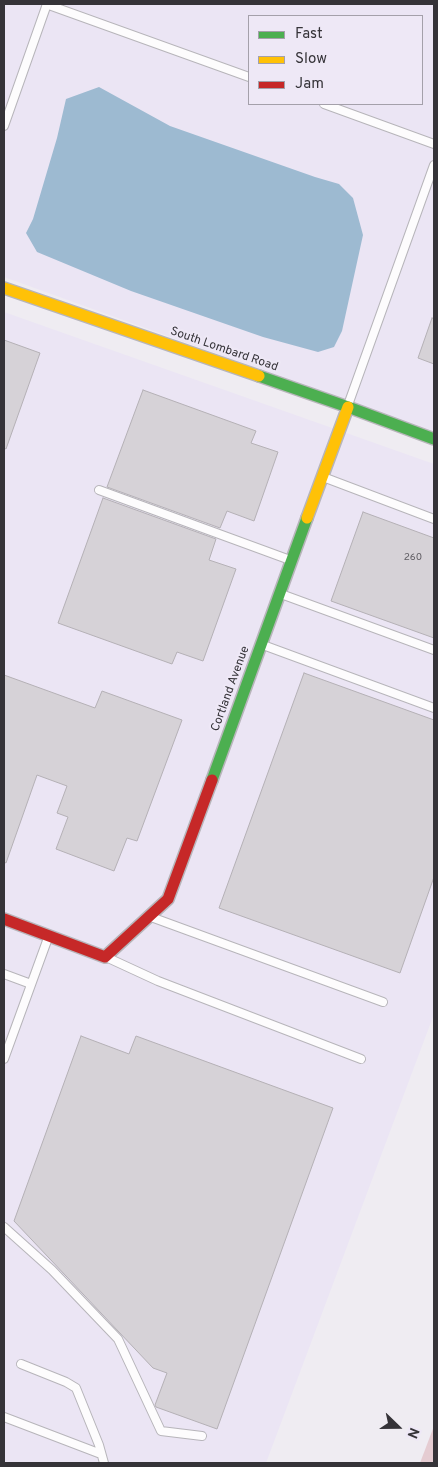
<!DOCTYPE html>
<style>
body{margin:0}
#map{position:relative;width:438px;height:1467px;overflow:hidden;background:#efecf2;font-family:Overpass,sans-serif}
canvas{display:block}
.frame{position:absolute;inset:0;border:5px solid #353338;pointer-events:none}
.legend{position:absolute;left:248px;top:15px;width:175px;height:90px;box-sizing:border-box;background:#eee8f6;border:1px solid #a4a0aa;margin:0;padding:6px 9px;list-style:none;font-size:15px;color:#353338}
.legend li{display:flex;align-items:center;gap:10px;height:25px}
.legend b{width:25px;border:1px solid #a4a0aa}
.north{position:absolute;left:373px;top:1402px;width:50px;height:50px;-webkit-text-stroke:4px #eee8f6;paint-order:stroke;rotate:112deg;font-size:14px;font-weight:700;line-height:20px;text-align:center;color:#353338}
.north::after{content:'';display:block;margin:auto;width:18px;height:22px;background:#353338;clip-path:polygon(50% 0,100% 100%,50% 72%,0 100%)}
</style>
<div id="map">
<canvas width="438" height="1467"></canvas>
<div class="frame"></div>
<ul class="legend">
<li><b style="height:6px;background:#4caf50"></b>Fast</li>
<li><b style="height:6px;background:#ffc107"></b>Slow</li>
<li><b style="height:6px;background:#c62828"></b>Jam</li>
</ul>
<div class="north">N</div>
</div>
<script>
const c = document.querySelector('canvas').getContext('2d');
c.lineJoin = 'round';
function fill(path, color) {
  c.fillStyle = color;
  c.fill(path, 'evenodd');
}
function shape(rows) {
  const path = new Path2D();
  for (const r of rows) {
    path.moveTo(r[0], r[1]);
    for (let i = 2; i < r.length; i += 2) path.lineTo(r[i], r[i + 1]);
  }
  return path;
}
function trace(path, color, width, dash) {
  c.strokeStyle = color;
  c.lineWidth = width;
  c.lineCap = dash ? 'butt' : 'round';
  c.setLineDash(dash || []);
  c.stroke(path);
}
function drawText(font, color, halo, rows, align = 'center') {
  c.font = font + ' Overpass,sans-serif';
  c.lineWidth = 4.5;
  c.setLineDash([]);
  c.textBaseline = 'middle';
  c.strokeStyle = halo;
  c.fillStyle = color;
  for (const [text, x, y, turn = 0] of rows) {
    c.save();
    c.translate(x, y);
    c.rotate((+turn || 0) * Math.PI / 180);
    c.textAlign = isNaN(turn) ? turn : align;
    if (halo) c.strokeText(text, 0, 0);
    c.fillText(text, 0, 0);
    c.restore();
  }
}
fill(shape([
 [4,4,434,4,434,432,4,277],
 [249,16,422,16,422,104,249,104],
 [4,312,434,464,434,1014,266,1463,4,1463]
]), '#ebe5f4');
fill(shape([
 [434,1426,434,1463,420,1463]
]), '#e5ccd2');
fill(shape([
 [99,87,170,126,315,177,339,184,353,198,363,235,342,331,334,347,318,352,263,337,131,291,37,252,26,233,33,219,57,138,66,99]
]), '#9dbad1');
const building = shape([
 [432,318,434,319,434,364,418,358,432,318],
 [4,340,40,353,6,449,4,448,4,340],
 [143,390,256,431,251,443,278,452,254,521,227,511,220,528,107,487,143,390],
 [103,498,216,539,209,560,236,569,203,661,177,652,172,664,58,623,103,498],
 [363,512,434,538,434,638,331,601,363,512],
 [304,673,434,720,434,877,400,973,219,908,304,673],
 [4,675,95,708,102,691,182,720,137,841,127,838,114,871,56,849,68,817,57,813,67,786,37,775,6,863,4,862,4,675],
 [81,1036,129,1054,136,1036,333,1108,217,1429,156,1407,155,1405,167,1373,153,1368,14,1221,81,1036]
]);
fill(building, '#d6d2d7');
trace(building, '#b5b1b6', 1);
const lane = shape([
 [46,4,249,77],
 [324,104,434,144],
 [4,126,47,4],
 [348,405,434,165],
 [323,477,434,519],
 [99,490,290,560],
 [281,594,434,650],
 [263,645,434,708],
 [151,917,383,1002],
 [106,957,158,981,361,1059],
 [4,974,31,984],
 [4,1059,48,938],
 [4,1227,52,1270,118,1339,161,1431,202,1436],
 [21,1364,66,1382,76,1388,99,1445,104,1463],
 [4,1417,101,1454]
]);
const fast = shape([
 [259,376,348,407,434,439],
 [212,780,307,518]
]);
const slow = shape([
 [4,288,259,376],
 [307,518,348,407]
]);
const jam = shape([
 [4,919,105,957,168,899,212,780]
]);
trace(lane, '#b7b5ba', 10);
trace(fast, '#b7b5ba', 14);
trace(slow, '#b7b5ba', 14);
trace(jam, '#b7b5ba', 14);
trace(lane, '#fdfcfd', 8);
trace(fast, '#4caf50', 11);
trace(slow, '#ffc107', 11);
trace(jam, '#c62828', 11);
drawText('10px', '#5f5c62', null, [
 ["260",413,558]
]);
drawText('12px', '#353338', '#eee8f6', [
 ["South Lombard Road",224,350,19],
 ["Cortland Avenue",231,689,-70]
]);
</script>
